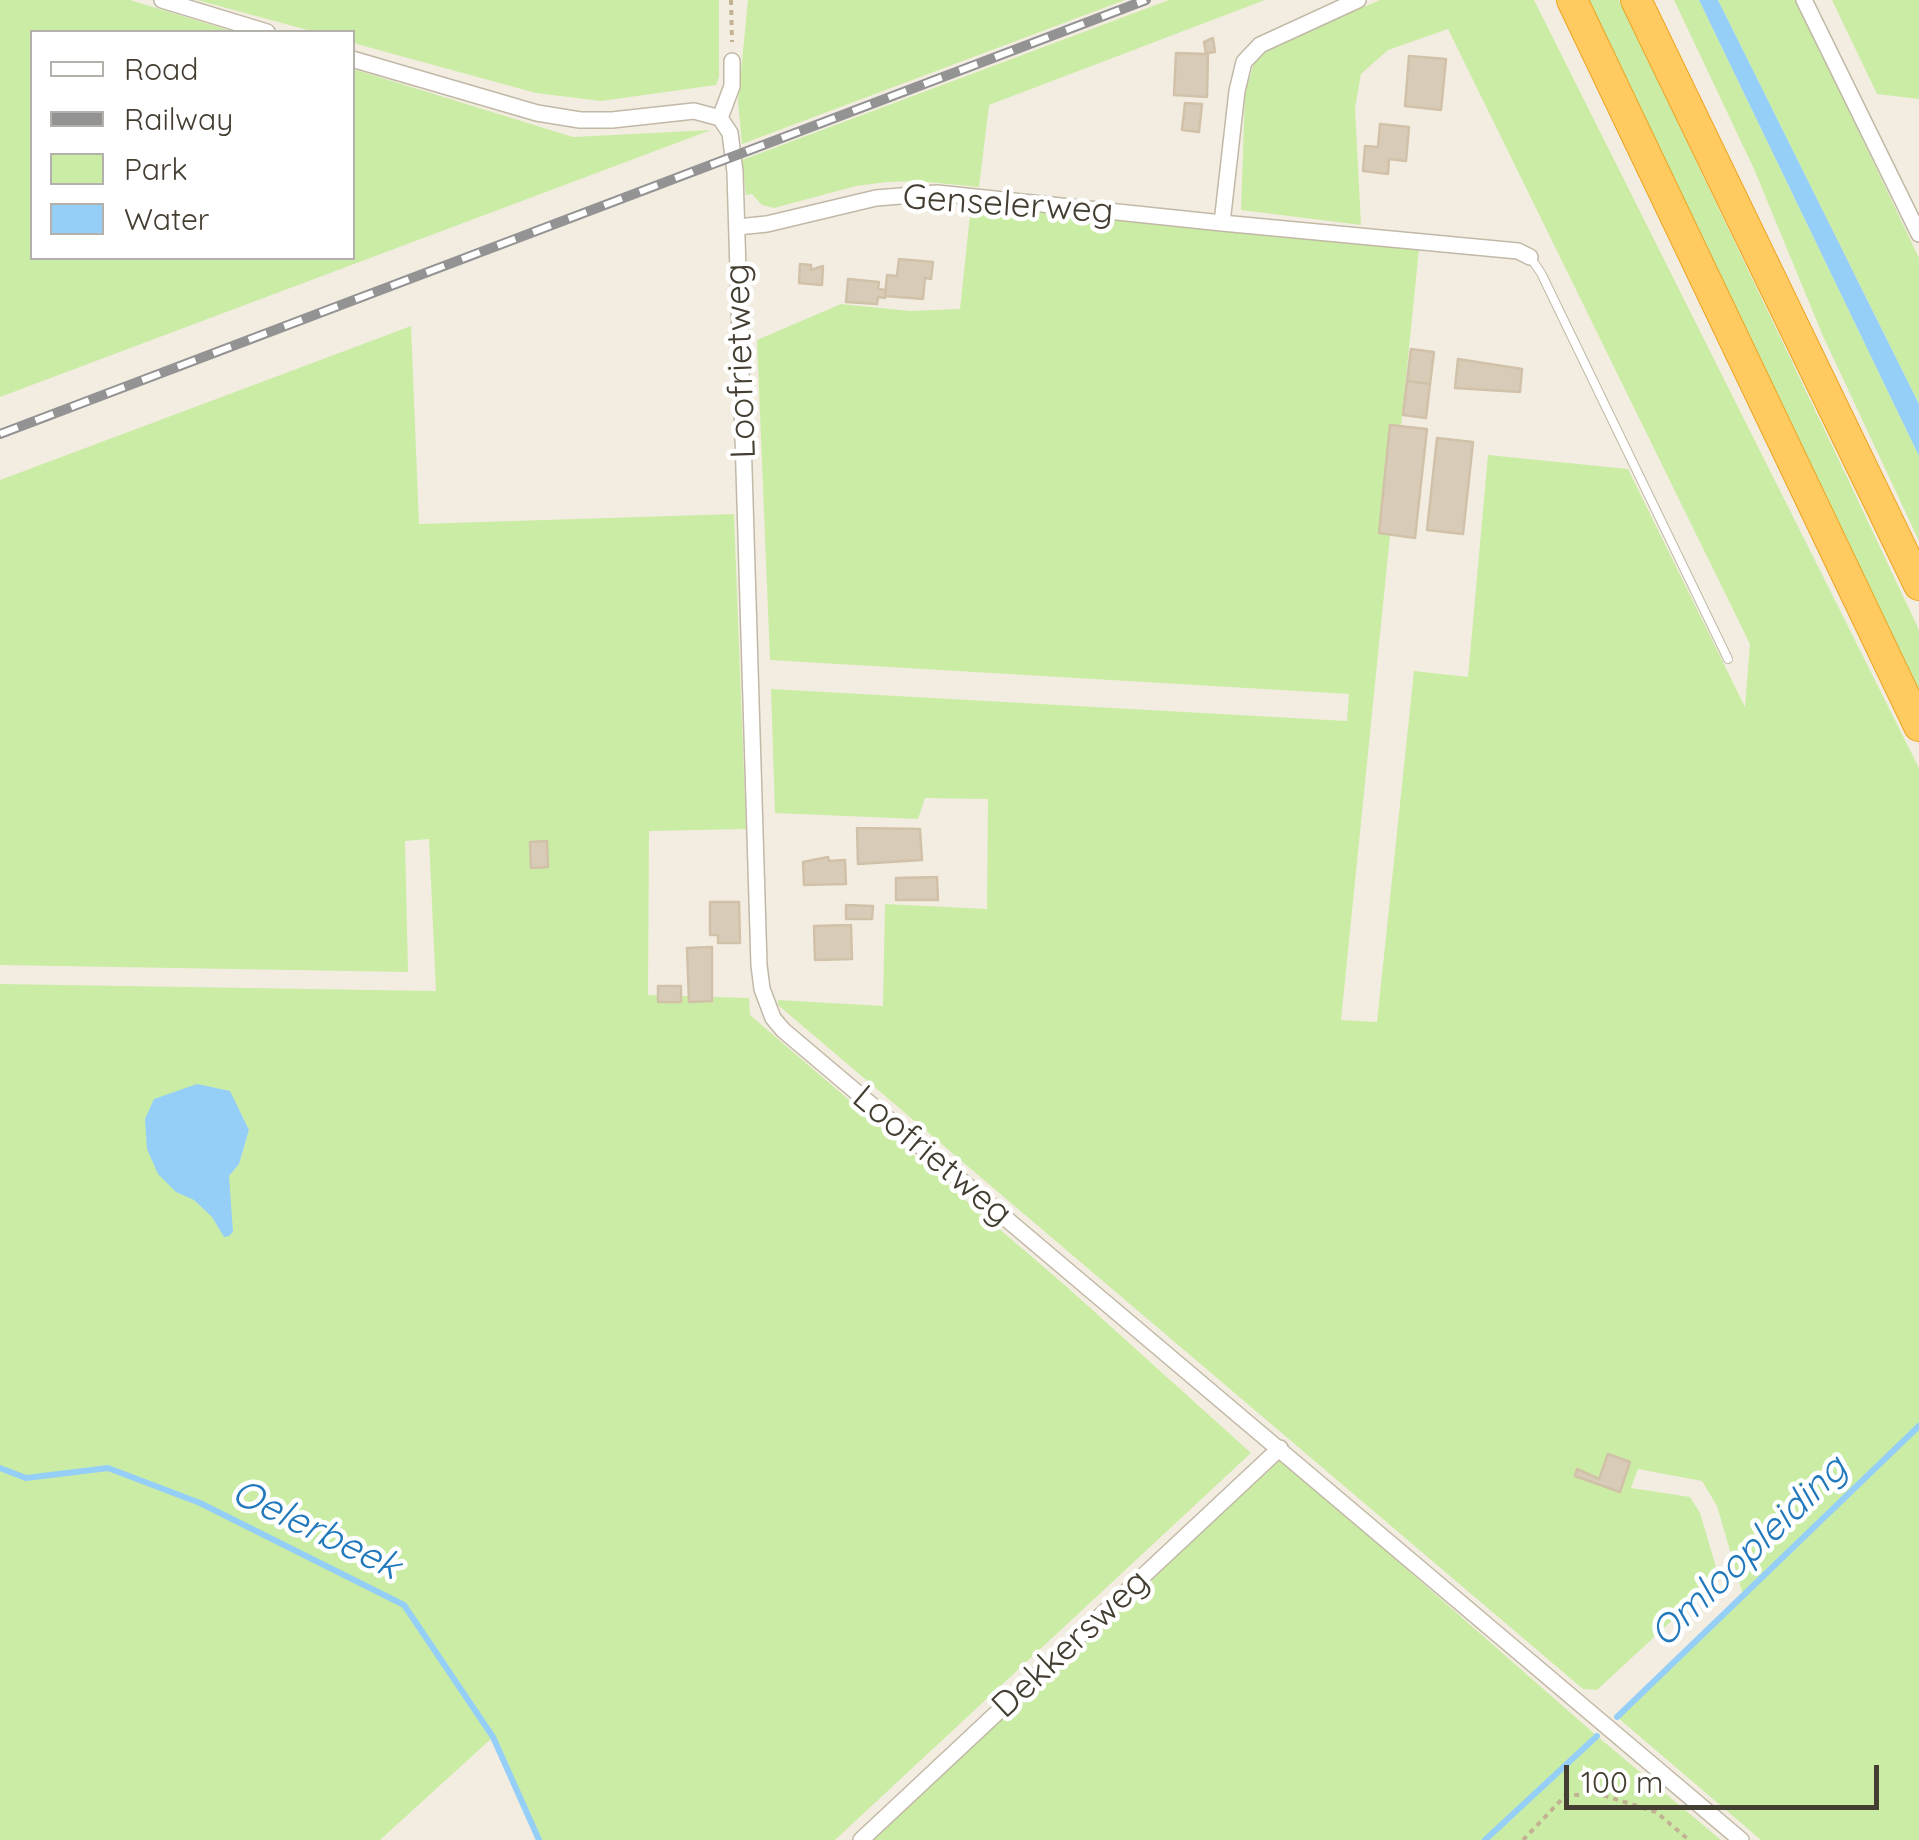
<!DOCTYPE html>
<style>
body{margin:0}
#map{position:relative;width:1919px;height:1840px;overflow:hidden;background:#f3ede1;font-family:Quicksand,sans-serif}
canvas{display:block}
.legend{position:absolute;left:30px;top:30px;width:325px;height:230px;box-sizing:border-box;background:#fff;border:2px solid #b4b1ad;margin:0;padding:12px 18px;list-style:none;font-size:30px;color:#443d31}
.legend li{display:flex;align-items:center;gap:20px;height:50px}
.legend b{width:50px;border:2px solid #b4b1ad}
.scale{position:absolute;left:1564px;top:1765px;width:315px;height:45px;box-sizing:border-box;border:5px solid #443d31;border-top:0;padding-left:12px;font-size:30px;line-height:35px;white-space:nowrap;color:#443d31;-webkit-text-stroke:8px #fff;paint-order:stroke}
</style>
<div id="map">
<canvas width="1919" height="1840"></canvas>
<ul class="legend">
<li><b style="height:12px;background:#fff"></b>Road</li>
<li><b style="height:12px;background:#939393"></b>Railway</li>
<li><b style="height:28px;background:#cbeca5"></b>Park</li>
<li><b style="height:28px;background:#95cff7"></b>Water</li>
</ul>
<div class="scale">100 m</div>
</div>
<script>
const c = document.querySelector('canvas').getContext('2d');
c.lineJoin = 'round';
function fill(path, color) {
  c.fillStyle = color;
  c.fill(path, 'evenodd');
}
function shape(rows) {
  const path = new Path2D();
  for (const r of rows) {
    path.moveTo(r[0], r[1]);
    for (let i = 2; i < r.length; i += 2) path.lineTo(r[i], r[i + 1]);
  }
  return path;
}
function trace(path, color, width, dash) {
  c.strokeStyle = color;
  c.lineWidth = width;
  c.lineCap = dash ? 'butt' : 'round';
  c.setLineDash(dash || []);
  c.stroke(path);
}
function drawText(font, color, halo, rows, align = 'center') {
  c.font = font + ' Quicksand,sans-serif';
  c.lineWidth = 9;
  c.setLineDash([]);
  c.textBaseline = 'middle';
  c.strokeStyle = halo;
  c.fillStyle = color;
  for (const [text, x, y, turn = 0] of rows) {
    c.save();
    c.translate(x, y);
    c.rotate((+turn || 0) * Math.PI / 180);
    c.textAlign = isNaN(turn) ? turn : align;
    if (halo) c.strokeText(text, 0, 0);
    c.fillText(text, 0, 0);
    c.restore();
  }
}
fill(shape([
 [0,0,130,0,235,32,32,32,32,258,352,258,353,69,573,137,711,130,0,397],
 [197,0,719,0,719,77,716,85,601,101,536,93,353,43,352,32,315,32],
 [748,0,1125,0,742,144,738,102],
 [1169,0,1265,0,989,105,979,187,917,181,887,182,856,186,774,208,762,205,752,194,746,195,742,160],
 [1380,0,1534,0,1919,768,1919,1840,1761,1840,1617,1717,1743,1595,1717,1506,1702,1481,1638,1469,1631,1488,1690,1497,1700,1513,1719,1577,1597,1690,1583,1689,778,1005,778,1000,883,1006,885,904,987,909,988,799,925,798,918,819,775,813,771,689,1347,721,1349,694,770,660,757,340,841,304,910,311,960,309,971,206,1419,249,1341,1020,1377,1022,1414,671,1468,677,1488,455,1628,469,1745,707,1750,644,1448,29,1388,50,1361,74,1355,108,1361,225,1241,210,1245,93,1254,63,1267,51,1294,37],
 [1587,0,1619,0,1847,477,1919,630,1919,698],
 [1674,0,1699,0,1919,456,1919,541,1823,336,1754,169],
 [1718,0,1796,0,1919,258,1919,404],
 [1832,0,1919,0,1919,99,1877,94],
 [411,326,419,524,734,514,746,829,649,831,648,995,749,998,750,1015,1067,1287,1251,1453,835,1840,539,1840,492,1738,380,1840,0,1840,0,984,436,991,429,839,405,841,408,972,0,965,0,480],
 [230,1092,249,1130,239,1164,229,1176,224,1236,213,1217,194,1200],
 [1281,1459,1597,1736,1721,1840,869,1840]
]), '#cbeca5');
fill(shape([
 [1699,0,1718,0,1919,404,1919,456],
 [197,1084,230,1091,249,1130,239,1164,229,1176,233,1232,229,1236,224,1237,212,1217,194,1200,176,1192,158,1174,147,1149,145,1119,154,1099]
]), '#95cff7');
trace(shape([
 [0,1468,26,1478,108,1468,200,1503,404,1605,493,1737,539,1840],
 [1617,1717,1919,1426],
 [1485,1840,1597,1736]
]), '#95cff7', 6);
const building = shape([
 [1213,38,1215,52,1208,53,1207,97,1174,95,1176,53,1206,54,1204,42,1213,38],
 [1409,56,1446,59,1441,110,1405,106,1409,56],
 [1185,103,1202,104,1199,132,1182,130,1185,103],
 [1380,124,1409,127,1406,161,1389,159,1388,174,1363,171,1365,146,1378,147,1380,124],
 [899,259,933,262,931,279,925,278,923,299,885,296,887,275,897,276,899,259],
 [800,264,811,265,811,270,823,266,822,285,799,283,800,264],
 [848,279,879,282,878,289,886,290,885,298,878,297,877,304,846,302,848,279],
 [1411,349,1434,352,1430,384,1407,381,1411,349],
 [1458,359,1522,369,1520,392,1455,388,1458,359],
 [1407,381,1430,384,1426,418,1403,415,1407,381],
 [1390,425,1427,429,1415,538,1379,533,1390,425],
 [1437,438,1473,442,1463,534,1427,530,1437,438],
 [857,828,920,829,922,860,858,864,857,828],
 [547,841,548,867,531,868,530,842,547,841],
 [828,857,829,861,845,860,846,884,804,885,803,862,828,857],
 [937,877,938,900,896,900,896,878,937,877],
 [710,902,739,902,740,943,718,943,718,935,710,935,710,902],
 [846,905,873,906,872,919,846,919,846,905],
 [851,925,852,959,815,960,814,926,851,925],
 [712,947,712,1001,689,1002,687,948,712,947],
 [658,986,681,986,681,1002,658,1002,658,986],
 [1608,1454,1630,1462,1620,1492,1575,1476,1577,1469,1599,1479,1608,1454]
]);
fill(building, '#d8ccb8');
trace(building, '#d1c1a8', 2.5);
const lane = shape([
 [1530,257,1541,273,1728,659]
]);
const street = shape([
 [162,0,267,32],
 [1804,0,1919,234],
 [352,59,537,113,580,120,612,120,694,111,720,118,730,133,735,172,759,965,762,989,773,1018,783,1030,1741,1840],
 [720,118,732,86,732,61],
 [1222,223,1518,251,1530,257],
 [737,227,767,224,876,198,937,193,1222,223,1237,91,1244,62,1260,45,1358,0],
 [861,1840,1280,1448]
]);
const highway = shape([
 [1572,0,1919,726],
 [1636,0,1919,585]
]);
trace(lane, '#c1b8a6', 10);
trace(street, '#c1b8a6', 18);
trace(highway, '#eda321', 32);
trace(shape([
 [731,0,732,42],
 [1523,1840,1565,1796,1596,1793,1656,1812,1689,1840]
]), '#c2b293', 4, [5, 5]);
trace(lane, '#fff', 8);
trace(street, '#fff', 15);
trace(highway, '#ffcb60', 30);
const rail = shape([
 [0,434,1146,0]
]);
trace(rail, '#939393', 10);
trace(rail, '#fff', 6, [19]);
drawText('35px', '#443d31', '#fff', [
 ["Genselerweg",1008,205,4],
 ["Loofrietweg",741,361,-92],
 ["Loofrietweg",932,1156,40],
 ["Dekkersweg",1071,1644,-43]
]);
drawText('italic 38px', '#2178ba', '#fff', [
 ["Oelerbeek",316,1530,26],
 ["Omloopleiding",1749,1552,-44]
]);
</script>
